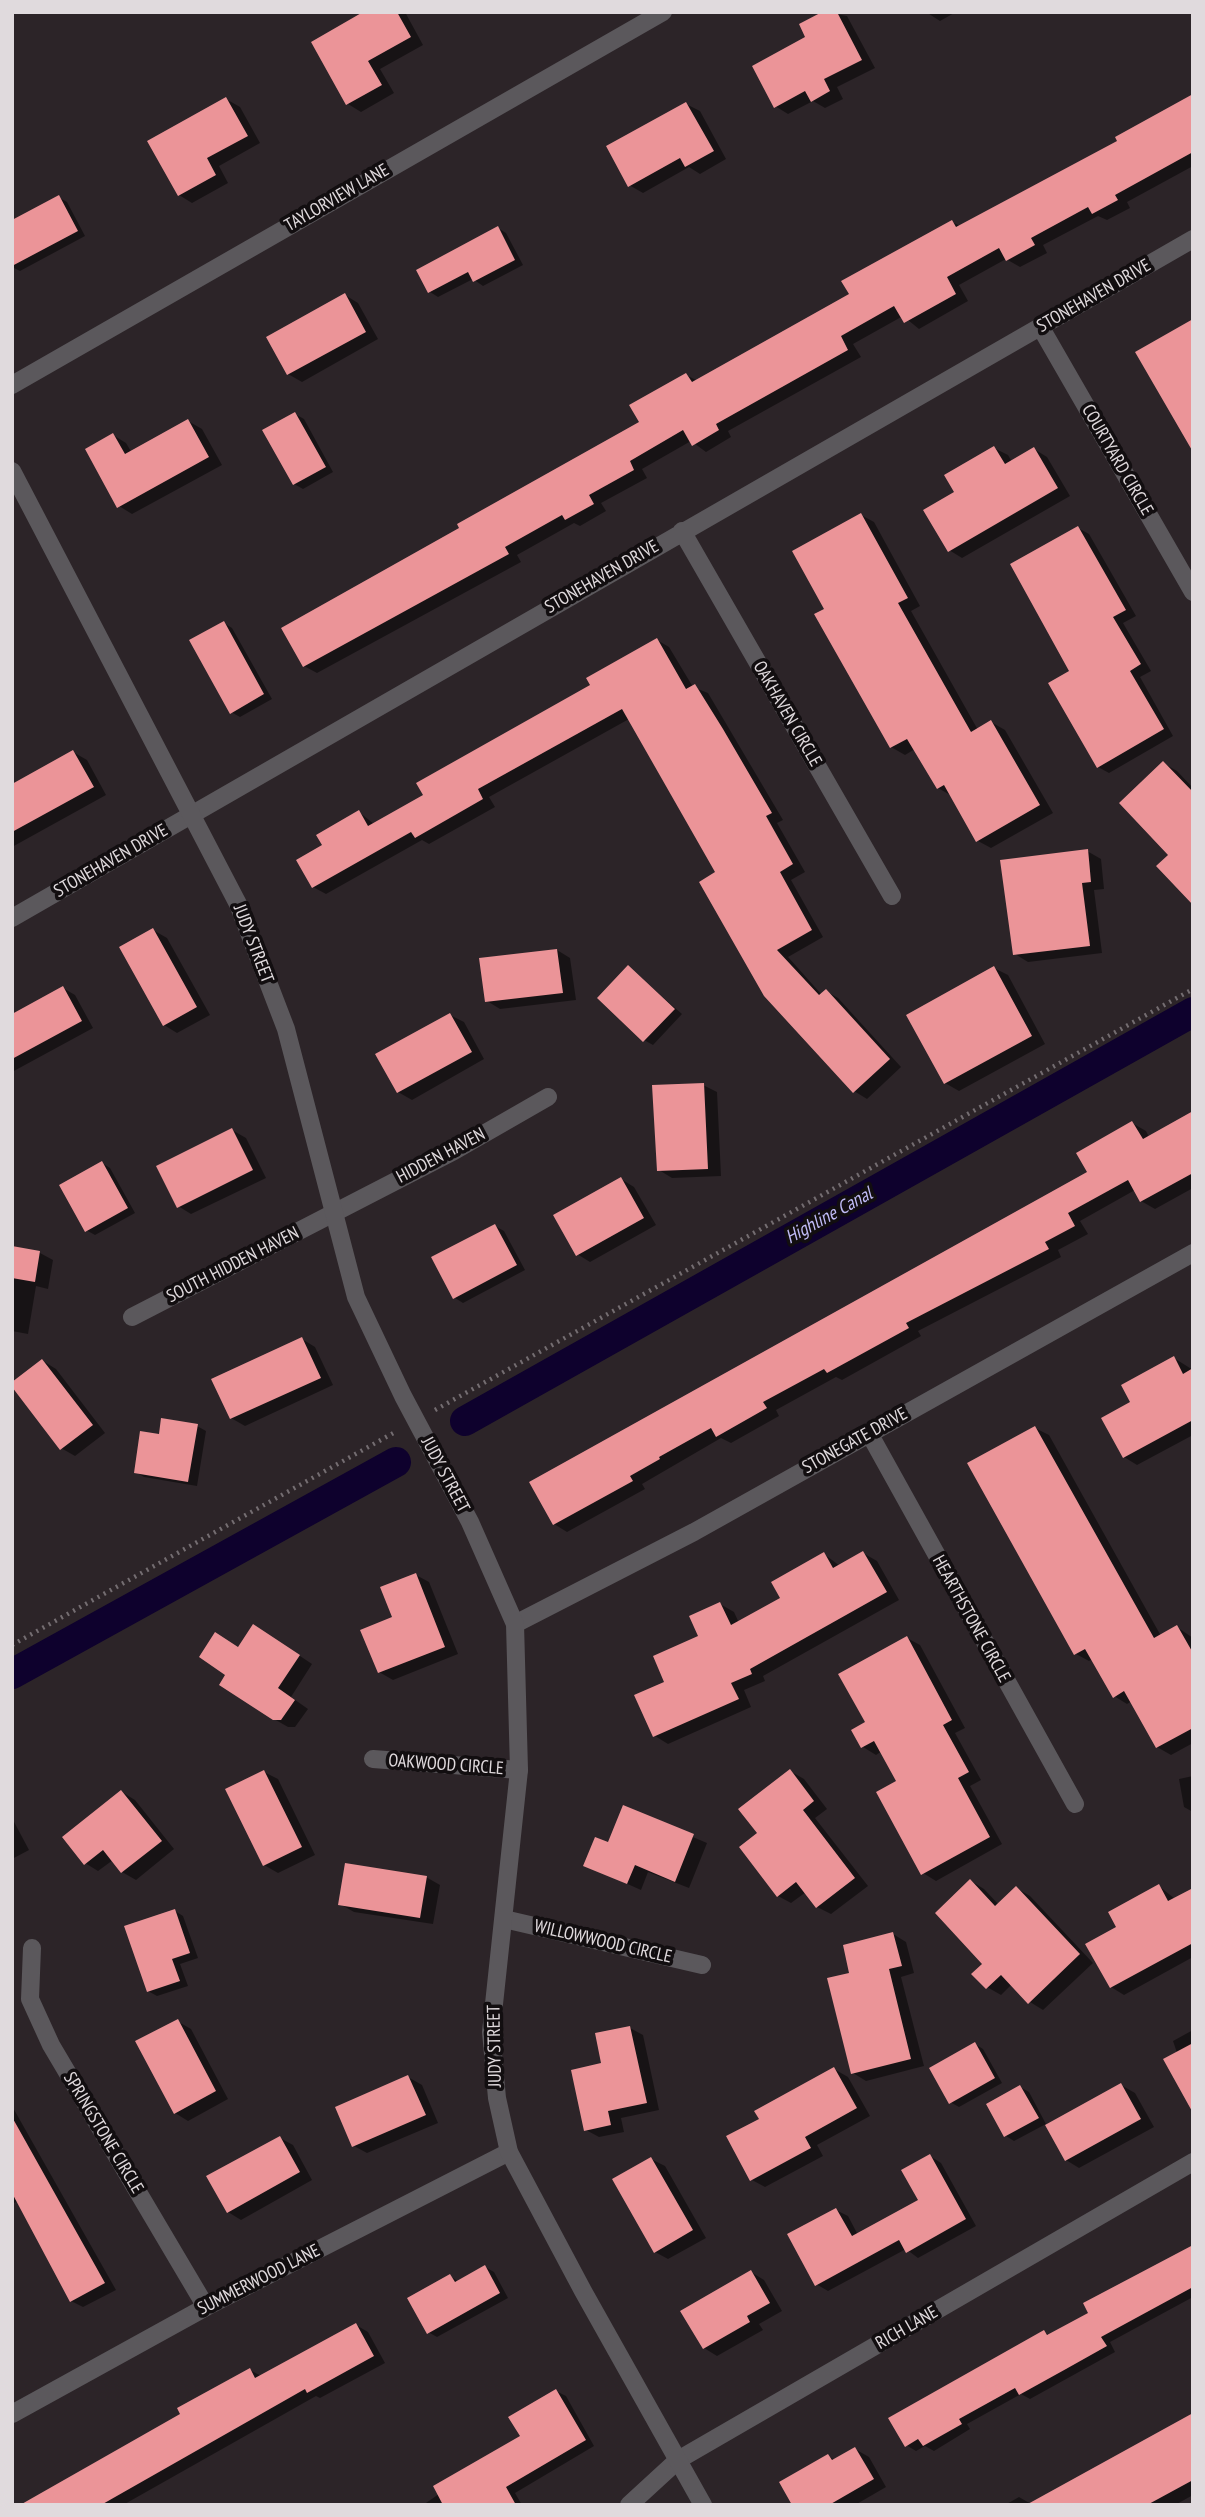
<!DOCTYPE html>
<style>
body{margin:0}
#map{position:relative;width:1205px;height:2517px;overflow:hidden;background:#2c2428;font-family:"PT Sans Narrow",sans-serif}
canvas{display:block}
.frame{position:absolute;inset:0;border:14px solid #e0dadd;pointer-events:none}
</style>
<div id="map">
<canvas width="1205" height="2517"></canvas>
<div class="frame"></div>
</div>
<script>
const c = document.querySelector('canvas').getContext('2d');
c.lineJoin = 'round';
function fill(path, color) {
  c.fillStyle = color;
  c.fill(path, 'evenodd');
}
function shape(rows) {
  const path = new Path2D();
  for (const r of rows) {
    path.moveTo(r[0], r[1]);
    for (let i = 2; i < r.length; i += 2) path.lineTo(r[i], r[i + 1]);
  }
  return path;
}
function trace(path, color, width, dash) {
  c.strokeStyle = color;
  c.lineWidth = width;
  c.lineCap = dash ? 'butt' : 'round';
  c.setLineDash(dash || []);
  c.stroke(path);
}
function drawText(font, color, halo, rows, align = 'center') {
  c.font = font + ' "PT Sans Narrow",sans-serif';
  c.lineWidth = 7;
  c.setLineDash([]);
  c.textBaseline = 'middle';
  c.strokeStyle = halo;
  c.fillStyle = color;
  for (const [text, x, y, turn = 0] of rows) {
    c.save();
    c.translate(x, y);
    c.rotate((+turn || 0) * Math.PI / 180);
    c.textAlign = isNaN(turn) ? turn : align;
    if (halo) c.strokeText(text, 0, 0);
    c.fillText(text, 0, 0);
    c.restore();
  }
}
fill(shape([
 [367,12,405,12,423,45,380,69,394,93,361,112,348,104],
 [825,12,847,16,875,68,837,87,843,99,825,108,813,101,788,114,775,106,808,38],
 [926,12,956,12,940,21],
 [1193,96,1193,166,1127,202,1130,208,1107,220,1098,216,1043,245,1047,253,1020,267,1006,259,959,285,968,301,919,329,903,316,853,344,861,357,728,431,731,437,706,452,691,441,642,469,647,478,601,503,606,511,580,526,574,523,517,555,521,562,317,673,304,666,461,529,641,423,686,375,698,381,851,295,952,222,960,226,1119,141],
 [226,99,240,107,260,143,219,166,228,183,192,203,179,195],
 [686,104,700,111,726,159,700,174,689,167,643,193,629,185],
 [58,197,67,202,85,236,20,271,12,267,12,222],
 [498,228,506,233,523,265,483,286,473,279,438,297,430,292],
 [345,295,358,303,378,339,302,382,288,374],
 [295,414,304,419,333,472,303,489,294,484],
 [188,421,202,429,222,465,132,514,119,506,113,435,126,443,132,453],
 [994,448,1008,455,1012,462,1034,449,1047,457,1070,496,962,558,949,550,956,492],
 [861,515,874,522,920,606,911,611,978,730,991,722,1005,730,1053,813,991,848,978,841,952,796,938,788,915,749,905,755,891,747,826,610],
 [1078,528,1089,534,1136,616,1123,623,1151,671,1140,677,1173,736,1109,773,1098,767,1072,671],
 [224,623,232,628,272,699,240,717,231,712],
 [657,640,669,647,693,687,708,693,783,820,777,823,805,872,791,880,823,937,788,957,822,995,826,991,838,998,901,1067,867,1099,854,1091,717,873,629,719,489,797,495,807,429,844,422,840,326,894,313,887,324,846,359,812,374,824,425,796],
 [73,752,87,760,106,795,12,847,12,786],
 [1163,763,1177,771,1193,788,1193,903,1170,855],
 [1087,851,1101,859,1104,889,1094,890,1102,953,1028,962,1015,954],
 [153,930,167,938,210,1015,177,1033,164,1025],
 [557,950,570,958,576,1000,500,1009,487,1001],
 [628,967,682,1014,653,1045,644,1040],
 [994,968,1008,975,1045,1044,959,1091,945,1083],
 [63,988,75,995,93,1028,12,1072,12,1016],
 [450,1015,464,1022,484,1059,412,1100,398,1092],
 [703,1085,717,1092,721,1176,672,1178,659,1170],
 [1193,1113,1193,1188,1155,1209,1141,1201,1135,1190,1080,1221,1088,1234,1058,1250,1061,1257,918,1331,921,1336,842,1380,836,1377,776,1410,779,1416,731,1443,721,1438,642,1484,645,1489,567,1532,554,1524,1089,1173,1132,1123,1146,1131,1149,1137],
 [232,1130,246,1138,266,1178,191,1214,178,1206],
 [102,1163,110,1168,135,1213,95,1235,86,1230],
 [621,1179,634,1187,656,1225,590,1262,577,1254],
 [495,1226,504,1231,525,1270,463,1303,455,1298],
 [12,1247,40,1253,53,1260,48,1289,36,1286,28,1334,12,1331],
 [302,1339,315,1347,333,1385,245,1426,231,1418],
 [1174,1358,1193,1370,1193,1435,1137,1465,1124,1457,1133,1403],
 [43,1361,56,1369,105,1433,75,1456,61,1448],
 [197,1426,206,1431,197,1486,144,1477,136,1472,160,1436],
 [1035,1428,1049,1435,1161,1636,1177,1627,1193,1638,1193,1743,1171,1755,1157,1747,1132,1701,1127,1704,1114,1696,1093,1659,1089,1661,1076,1654],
 [863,1553,877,1561,899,1600,763,1676,765,1681,744,1690,751,1707,668,1744,655,1736,637,1696,667,1683,720,1604,734,1612,739,1623,782,1599,824,1554,840,1566],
 [416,1575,429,1582,458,1654,393,1680,379,1672,394,1618],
 [267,1634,312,1664,291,1697,308,1709,295,1727,288,1727,274,1719,239,1649],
 [907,1638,920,1645,965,1728,955,1733,981,1780,970,1786,1002,1844,936,1881,923,1873,898,1781,882,1751,876,1755,863,1747,868,1723],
 [790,1771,804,1779,827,1809,815,1818,868,1886,831,1914,817,1907,806,1892,791,1903,778,1896,759,1833],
 [264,1772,278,1779,315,1855,278,1873,264,1865],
 [1193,1776,1193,1812,1184,1807,1179,1779],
 [122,1792,135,1800,174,1849,136,1880,122,1872,113,1860,98,1871,85,1863],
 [624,1808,707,1843,689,1888,648,1872,641,1890,585,1865,609,1844],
 [12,1818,29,1850,12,1859],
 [426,1877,440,1885,433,1924,354,1912,340,1904],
 [971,1881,984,1889,999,1905,1016,1888,1030,1896,1093,1963,1043,2010,1030,2002,1012,1984,1001,1995,987,1987],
 [1159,1886,1175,1899,1193,1890,1193,1957,1124,1995,1111,1987,1119,1928],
 [175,1911,183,1916,198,1958,180,1964,188,1986,157,1996,148,1991],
 [893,1934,906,1942,914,1973,901,1977,924,2066,866,2081,853,2073,852,1974],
 [177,2021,191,2029,228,2099,188,2121,175,2113],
 [630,2028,643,2035,659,2110,621,2118,624,2132,599,2137,586,2130],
 [1193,2030,1193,2100,1173,2041],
 [975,2044,983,2049,1002,2083,959,2107,950,2102],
 [834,2069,848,2077,870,2116,817,2145,823,2156,765,2187,752,2180,761,2119],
 [408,2077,422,2085,438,2123,367,2153,354,2146],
 [1121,2085,1135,2093,1154,2127,1079,2168,1066,2160,1046,2124,1014,2141,1006,2136,1020,2087,1029,2092,1047,2126],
 [12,2106,116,2290,83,2307,71,2301,18,2201,12,2204],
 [280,2138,293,2145,312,2180,241,2220,228,2212],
 [930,2156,941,2163,976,2226,918,2258,906,2249,828,2291,816,2284,836,2210,848,2216,858,2235,920,2201],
 [651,2159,665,2166,706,2238,668,2259,655,2252],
 [1193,2246,1193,2297,1110,2342,1115,2352,1030,2399,1021,2394,967,2424,970,2429,934,2451,925,2446,916,2451,906,2445,1044,2332,1050,2336,1090,2313],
 [485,2267,494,2272,508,2298,437,2337,428,2332,450,2276,459,2282],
 [751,2272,764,2280,782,2311,759,2324,763,2330,717,2356,704,2348],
 [356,2325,368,2332,385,2363,320,2398,316,2396,123,2505,24,2505,183,2414,250,2370,261,2376],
 [556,2391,566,2396,594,2446,515,2493,522,2505,423,2505,522,2437],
 [1193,2416,1193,2495,1175,2505,1005,2505,1019,2497,1031,2504],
 [855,2449,869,2457,886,2487,855,2505,794,2505,828,2456,835,2460]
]), '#0007');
trace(shape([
 [465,1421,1193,1012],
 [12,1674,396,1462]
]), '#0e012d', 30);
fill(shape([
 [363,12,397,12,411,37,368,61,382,85,346,105,311,42],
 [822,12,837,12,862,60,824,79,830,91,811,102,805,91,774,108,752,66,805,37,799,24],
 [1193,94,1193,152,1115,195,1118,200,1092,214,1088,207,1031,238,1035,245,1006,261,999,248,947,277,956,294,904,323,894,306,841,336,848,350,716,424,719,430,692,446,683,430,630,461,634,470,589,495,594,504,565,520,562,515,505,547,509,554,303,667,281,628,459,528,457,524,639,422,629,405,686,373,692,382,849,294,841,281,952,220,956,227,1117,141,1115,137],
 [226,97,248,136,207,158,216,175,178,196,147,141],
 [686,102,714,151,685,167,680,158,628,187,606,146],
 [59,195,78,231,12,266,12,220],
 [498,226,515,260,473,282,468,272,428,293,416,270],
 [345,293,366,332,287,375,266,337],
 [1193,319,1193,452,1135,352],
 [295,412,326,467,293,485,262,430],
 [188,419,209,457,117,508,85,449,113,433,125,454],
 [994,446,1005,464,1034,447,1058,488,948,552,923,510,954,492,944,475],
 [861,513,908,598,898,603,971,732,991,720,1040,805,976,842,944,785,937,789,907,739,890,748,814,614,824,609,792,551],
 [1078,526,1126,610,1113,617,1141,664,1130,671,1164,729,1097,768,1048,683,1069,671,1010,564],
 [224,621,264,694,230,714,189,640],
 [657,638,686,689,695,684,723,729,772,813,766,816,793,864,780,872,812,930,777,950,819,995,826,989,890,1059,853,1093,764,996,699,882,715,872,622,709,478,789,483,799,415,838,411,832,312,888,296,860,322,845,316,835,359,810,368,826,423,795,416,783,590,685,586,678],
 [73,750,94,787,12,832,12,784],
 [1163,761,1193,792,1193,905,1156,866,1168,855,1119,803],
 [1088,849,1091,882,1082,883,1090,946,1013,955,1000,860],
 [153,928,197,1007,163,1026,119,947],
 [557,949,563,993,485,1002,479,958],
 [628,965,675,1009,643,1042,597,998],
 [994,966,1032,1036,944,1084,906,1015],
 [63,986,82,1021,12,1059,12,1014],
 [450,1013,472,1052,397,1093,375,1054],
 [704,1083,708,1169,657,1171,652,1085],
 [1193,1111,1193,1173,1140,1202,1128,1180,1068,1213,1075,1226,1045,1242,1049,1249,906,1323,909,1328,827,1373,824,1369,763,1402,767,1408,716,1437,711,1428,659,1457,660,1459,630,1476,633,1481,553,1525,529,1482,1087,1172,1076,1153,1132,1121,1143,1139],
 [232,1128,253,1170,177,1208,156,1166],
 [102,1161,128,1208,85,1232,59,1185],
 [621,1177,644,1218,576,1256,553,1215],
 [495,1224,517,1265,453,1299,431,1257],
 [12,1246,40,1251,35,1282,12,1278],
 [302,1337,321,1378,230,1419,211,1379],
 [1174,1356,1183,1374,1193,1368,1193,1420,1123,1458,1101,1418,1130,1402,1121,1385],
 [42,1359,93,1425,60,1450,12,1387,12,1382],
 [161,1418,198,1424,188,1482,134,1473,140,1431,159,1434],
 [1035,1426,1154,1638,1177,1625,1193,1653,1193,1728,1156,1748,1124,1691,1113,1698,1085,1649,1074,1655,967,1463],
 [863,1551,887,1592,750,1669,752,1674,731,1683,739,1699,653,1737,634,1695,664,1682,653,1656,698,1636,689,1616,720,1602,731,1625,780,1598,771,1582,824,1552,833,1568],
 [416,1573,445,1647,378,1673,360,1630,392,1617,380,1587],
 [253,1624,300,1655,278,1688,295,1700,281,1720,273,1720,219,1685,225,1675,199,1657,215,1632,238,1647],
 [907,1636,952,1720,943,1725,969,1772,958,1778,990,1837,921,1875,876,1792,896,1781,874,1741,861,1748,851,1730,865,1722,838,1674],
 [790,1769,814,1801,803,1810,855,1878,816,1908,796,1882,777,1897,739,1847,757,1833,738,1809],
 [264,1770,302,1847,263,1866,225,1789],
 [121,1790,162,1841,121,1873,103,1850,84,1865,62,1837],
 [623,1805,694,1834,675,1882,635,1865,627,1884,583,1866,595,1837,608,1842],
 [345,1863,427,1876,420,1918,338,1905],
 [970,1879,995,1906,1016,1886,1080,1954,1028,2004,1001,1975,986,1989,971,1974,982,1964,935,1913],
 [1159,1884,1168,1901,1193,1888,1193,1943,1110,1988,1085,1944,1116,1927,1108,1912],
 [175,1909,190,1953,172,1959,180,1981,147,1992,124,1926],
 [893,1932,902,1966,889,1969,911,2059,851,2074,827,1978,849,1973,843,1945],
 [178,2019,216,2091,174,2114,135,2041],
 [630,2026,647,2103,608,2111,611,2125,584,2131,571,2070,601,2063,595,2033],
 [975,2042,995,2078,949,2104,929,2068],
 [1193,2043,1193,2113,1163,2059],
 [834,2067,857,2108,805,2137,811,2148,750,2181,726,2136,759,2119,754,2111],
 [408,2075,426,2115,352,2147,335,2107],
 [1121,2083,1141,2119,1065,2161,1045,2125],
 [1020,2085,1039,2118,1004,2137,986,2104],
 [12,2117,105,2283,70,2302,12,2193],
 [280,2136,300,2172,227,2213,206,2176],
 [930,2154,966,2219,906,2253,899,2240,815,2286,787,2234,836,2208,852,2236,918,2200,901,2170],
 [651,2157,693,2230,654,2253,612,2179],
 [1193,2245,1193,2287,1101,2337,1107,2346,1066,2369,1019,2395,1015,2388,959,2419,962,2424,923,2446,918,2439,905,2447,888,2418,1044,2330,1047,2335,1088,2313,1083,2303],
 [485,2265,500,2293,427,2334,407,2298,450,2274,455,2282],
 [751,2270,770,2303,747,2316,750,2322,703,2349,680,2311],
 [356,2323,374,2356,307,2393,305,2389,101,2505,20,2505,180,2414,177,2408,250,2368,255,2378],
 [556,2389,586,2440,506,2487,516,2505,443,2505,433,2486,520,2436,508,2417],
 [1193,2413,1193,2480,1147,2505,1026,2505],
 [855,2447,874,2479,829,2505,792,2505,779,2482,828,2454,832,2460]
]), '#eb9498');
trace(shape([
 [435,1410,1193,989],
 [12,1645,397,1431]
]), '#746d71', 4.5, [2, 5]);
trace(shape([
 [1041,328,1193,592],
 [12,385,663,12],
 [682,531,892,896],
 [12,918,1193,239],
 [132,1317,454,1151,548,1097],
 [869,1433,1075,1804],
 [515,1624,694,1532,1193,1253],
 [373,1759,519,1770],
 [504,1919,702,1965],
 [32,1948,30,1999,51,2045,206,2307],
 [12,2414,206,2307,509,2152],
 [629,2505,678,2460,1193,2162]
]), '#5b585c', 18);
trace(shape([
 [12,471,238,904,286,1029,356,1297,403,1396,470,1522,515,1624,519,1770,491,2032,497,2098,509,2152,583,2291,703,2505]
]), '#5b585c', 18);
drawText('18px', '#e0dadd', '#120e10', [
 ["TAYLORVIEW LANE",337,198,-30],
 ["STONEHAVEN DRIVE",1094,296,-30],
 ["COURTYARD CIRCLE",1117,460,60],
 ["STONEHAVEN DRIVE",602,577,-30],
 ["OAKHAVEN CIRCLE",787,714,60],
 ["STONEHAVEN DRIVE",111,861,-30],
 ["JUDY STREET",253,944,69],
 ["HIDDEN HAVEN",441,1156,-28],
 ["SOUTH HIDDEN HAVEN",233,1265,-27],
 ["STONEGATE DRIVE",855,1441,-29],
 ["JUDY STREET",445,1475,62],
 ["HEARTHSTONE CIRCLE",971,1619,61],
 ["OAKWOOD CIRCLE",446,1765,4],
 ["WILLOWWOOD CIRCLE",603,1942,13],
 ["JUDY STREET",495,2046,-91],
 ["SPRINGSTONE CIRCLE",103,2133,59],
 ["SUMMERWOOD LANE",259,2280,-27],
 ["RICH LANE",907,2328,-30]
]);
drawText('italic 19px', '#c0bbf6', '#120e10', [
 ["Highline Canal",829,1216,-29]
]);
</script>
